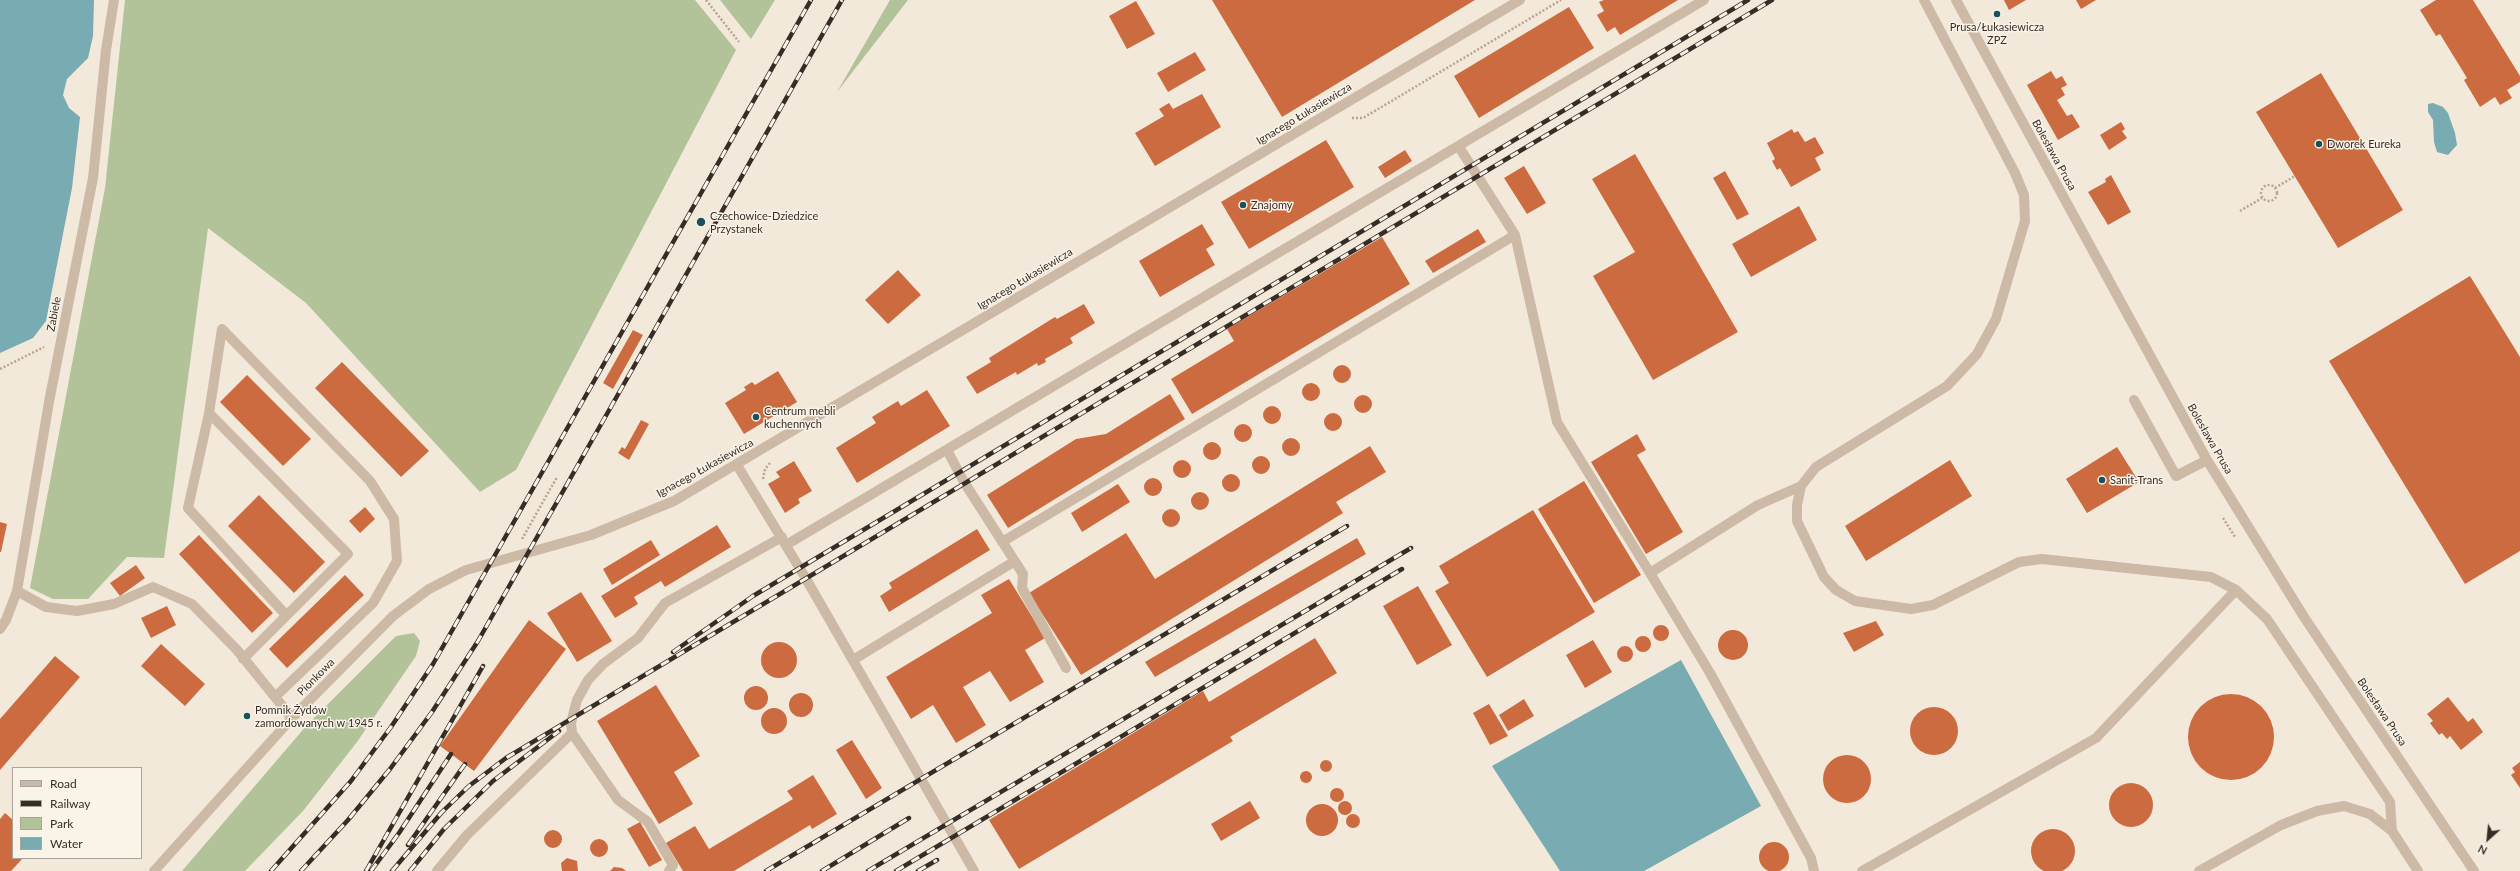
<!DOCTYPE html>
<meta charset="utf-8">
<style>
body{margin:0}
#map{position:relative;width:2520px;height:871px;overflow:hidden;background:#f3e9da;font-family:Lato,sans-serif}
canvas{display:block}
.legend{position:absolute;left:12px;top:767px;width:130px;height:92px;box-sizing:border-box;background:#faf3e7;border:1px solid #aca49a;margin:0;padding:5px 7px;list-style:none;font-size:12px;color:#372d27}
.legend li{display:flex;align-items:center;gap:8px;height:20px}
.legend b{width:20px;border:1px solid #aca49a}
.north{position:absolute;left:2468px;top:819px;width:40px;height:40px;-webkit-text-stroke:3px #faf3e7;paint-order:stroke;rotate:207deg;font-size:11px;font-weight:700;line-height:16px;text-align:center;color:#372d27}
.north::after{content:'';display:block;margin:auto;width:14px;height:18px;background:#372d27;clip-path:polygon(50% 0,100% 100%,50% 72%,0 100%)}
</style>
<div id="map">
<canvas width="2520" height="871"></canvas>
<ul class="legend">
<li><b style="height:5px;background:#ccbaa6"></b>Road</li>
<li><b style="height:5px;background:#372d27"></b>Railway</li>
<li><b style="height:11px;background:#b2c39a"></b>Park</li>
<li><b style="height:11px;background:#78abb2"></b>Water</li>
</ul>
<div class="north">N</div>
</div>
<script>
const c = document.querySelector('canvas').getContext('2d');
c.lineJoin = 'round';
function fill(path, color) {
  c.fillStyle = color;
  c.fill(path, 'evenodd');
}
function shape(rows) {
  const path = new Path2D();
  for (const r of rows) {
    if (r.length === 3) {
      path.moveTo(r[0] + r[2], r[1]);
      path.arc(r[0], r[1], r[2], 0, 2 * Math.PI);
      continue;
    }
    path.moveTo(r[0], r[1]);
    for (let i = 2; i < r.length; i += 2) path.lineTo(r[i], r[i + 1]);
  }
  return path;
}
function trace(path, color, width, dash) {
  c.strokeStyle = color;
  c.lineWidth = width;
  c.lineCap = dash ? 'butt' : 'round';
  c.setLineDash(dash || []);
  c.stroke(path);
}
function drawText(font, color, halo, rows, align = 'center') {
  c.font = font + ' Lato,sans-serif';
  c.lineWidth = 3;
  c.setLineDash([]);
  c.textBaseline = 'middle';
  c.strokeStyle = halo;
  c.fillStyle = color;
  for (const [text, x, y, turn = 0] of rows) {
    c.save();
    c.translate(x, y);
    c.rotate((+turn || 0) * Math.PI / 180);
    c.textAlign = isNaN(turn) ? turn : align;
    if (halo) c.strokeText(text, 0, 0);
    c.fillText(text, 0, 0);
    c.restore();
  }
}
fill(shape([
 [125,0,695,0,736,50,516,470,480,492,306,303,208,228,164,558,127,557,88,599,53,599,30,588,105,188],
 [720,0,775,0,751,39],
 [890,0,908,0,837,92],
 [414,633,420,641,416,656,357,742,303,811,245,871,182,871,307,725,396,636]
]), '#b2c39a');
fill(shape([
 [0,0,94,0,93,36,88,58,67,79,63,95,69,108,80,117,72,188,46,321,33,338,0,353],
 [2433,103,2443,107,2448,113,2455,133,2457,145,2448,155,2437,152,2434,142,2433,120,2428,112,2428,104],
 [1681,660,1761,806,1644,871,1560,871,1492,766]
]), '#78abb2');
fill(shape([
 [1212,0,1475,0,1282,117],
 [1604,0,1678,0,1620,35,1615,27,1607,32,1597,15,1604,11,1599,2],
 [2004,0,2026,0,2009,10],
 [2076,0,2096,0,2081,9],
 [2436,0,2473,0,2520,76,2520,82,2507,90,2512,98,2500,105,2495,97,2480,107,2464,80,2467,78,2440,34,2436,36,2420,10],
 [1136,1,1155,34,1127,49,1109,16],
 [1569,7,1594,48,1479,118,1454,76],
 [1195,52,1206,70,1168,92,1157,73],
 [2051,71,2056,79,2062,76,2067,85,2061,88,2065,95,2057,100,2067,116,2072,114,2080,127,2058,140,2027,85],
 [2321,73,2403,210,2338,248,2256,112],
 [1202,94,1221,127,1155,166,1135,133,1164,116,1159,109,1169,103,1173,109],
 [2121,122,2125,129,2122,131,2127,138,2109,150,2100,135],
 [1792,129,1794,133,1798,131,1805,142,1815,137,1824,153,1815,158,1821,170,1791,187,1780,168,1777,170,1772,161,1775,159,1767,143],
 [1326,140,1354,187,1249,249,1221,202],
 [1405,150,1412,161,1385,178,1378,167],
 [1635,154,1738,332,1653,380,1593,276,1635,252,1592,179],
 [1524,166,1546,203,1527,214,1504,178],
 [1725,171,1749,214,1737,220,1713,178],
 [2111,175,2131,212,2108,225,2088,192,2106,182,2105,179],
 [1799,206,1817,240,1751,277,1732,244],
 [1202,224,1214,244,1206,249,1215,265,1160,297,1139,261],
 [1478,229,1486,242,1433,273,1425,261],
 [1382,237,1410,284,1192,414,1171,379,1234,341,1227,329],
 [898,270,921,295,888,324,865,300],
 [2470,276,2520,357,2520,551,2465,584,2329,361],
 [1084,304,1095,323,1070,338,1073,343,1045,359,1046,362,1038,366,1037,363,1017,375,1016,372,977,394,966,377,991,362,989,358,1055,317,1057,319],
 [633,330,643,335,613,389,603,383],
 [342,362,429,451,401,477,315,388],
 [1342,374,9],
 [778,371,797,402,744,434,725,403,746,390,744,387,752,382,755,385],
 [247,375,311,439,283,466,220,402],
 [1311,392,9],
 [927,390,950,426,857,483,836,448,876,423,872,417,898,401,901,406],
 [1170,394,1185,419,1008,528,987,495,1076,439,1106,434],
 [1363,404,9],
 [1272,415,9],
 [1333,422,9],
 [641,420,649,424,629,460,618,453,622,447,625,449],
 [1243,433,9],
 [1637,434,1646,450,1637,455,1683,532,1646,554,1591,462],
 [1291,447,9],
 [1212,451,9],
 [1370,446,1386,472,1336,502,1343,513,1081,675,1029,593,1126,533,1155,579],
 [2117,447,2139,482,2087,513,2066,479],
 [1261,465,9],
 [1182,469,9],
 [1950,460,1972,496,1866,561,1845,526],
 [794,461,812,491,798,499,800,503,785,513,768,484,780,477,776,472],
 [1231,483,9],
 [1153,487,9],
 [1584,481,1641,575,1594,603,1538,509],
 [1118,484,1130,502,1082,532,1071,513],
 [1200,501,9],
 [259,495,325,562,294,593,228,526],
 [365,507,375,519,360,533,349,521],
 [1171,518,9],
 [1533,510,1595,612,1487,677,1435,591,1449,583,1439,566],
 [0,522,7,524,1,552,0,552],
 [717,525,731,547,665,587,661,581,634,597,638,604,615,618,601,596],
 [977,529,990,550,889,612,880,596,892,588,889,583],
 [199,535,273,613,252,633,179,554],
 [1357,538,1366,554,1155,677,1145,662],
 [651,540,660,555,612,585,603,569],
 [136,565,145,578,120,596,110,583],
 [345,575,364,595,287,668,269,649],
 [1009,579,1045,638,1025,650,1044,682,1010,702,990,671,963,687,986,725,956,743,933,705,911,719,886,677,992,613,981,595],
 [1418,586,1452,645,1417,665,1383,606],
 [581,592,612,641,577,662,547,613],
 [167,606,176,625,151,638,141,618],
 [529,620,566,649,474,771,440,746],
 [1876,621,1884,635,1854,652,1843,633],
 [1661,633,8],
 [1733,645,15],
 [1643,644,8],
 [1315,638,1337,673,1230,737,1233,741,1019,869,989,820,1203,691,1209,702],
 [1593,640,1612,672,1585,688,1566,655],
 [779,660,18],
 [161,644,205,684,185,706,141,666],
 [1625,654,8],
 [55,656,80,677,0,770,0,719],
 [656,685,700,756,674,772,693,804,659,824,597,721],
 [756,698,12],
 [801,705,12],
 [2231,737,43],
 [2448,697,2468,722,2473,718,2483,732,2461,750,2450,736,2447,739,2442,733,2439,735,2430,723,2433,721,2427,714],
 [1524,699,1534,716,1508,731,1499,715],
 [1489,704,1508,736,1490,745,1473,713],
 [1934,731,24],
 [774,721,13],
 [852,740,882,788,866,799,836,750],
 [1847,779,24],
 [1326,766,6],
 [2520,762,2520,788,2511,775,2515,772,2512,768],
 [1306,777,6],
 [813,775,837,814,812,829,810,825,734,871,683,871,666,843,695,826,709,849,793,799,787,791],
 [2131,805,22],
 [1337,795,7],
 [1250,801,1260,818,1221,841,1211,824],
 [1345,808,7],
 [1322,820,16],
 [5,813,13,820,13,858,23,858,11,871,0,871,0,819],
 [1353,821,7],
 [640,822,662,860,649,867,627,829],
 [2053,851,22],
 [553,839,9],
 [599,848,9],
 [1774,857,15],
 [567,858,577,861,578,871,562,871,561,863],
 [614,867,622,868,626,871,610,871]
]), '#cc6b3f');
trace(shape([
 [706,0,739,42],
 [1352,118,1363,118,1561,0],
 [2269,193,8],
 [2275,188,2295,176],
 [2240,211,2262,198],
 [0,369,44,347],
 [763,479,765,469,770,463],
 [2223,518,2235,537],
 [522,539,557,477]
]), '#b8a490', 2.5, [2, 2]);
trace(shape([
 [1924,0,2015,173,2024,195,2025,221,1996,319,1977,354,1947,386,1816,467,1801,486,1797,505,1797,521,1824,577,1836,590,1855,601,1911,609,1933,605,2019,562,2042,559,2211,577,2236,590,2267,619,2390,802,2392,831],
 [1956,0,2207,460,2304,617,2474,871],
 [1459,147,1515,235,1557,422,1650,573,1758,505,1801,486],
 [2134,400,2176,476,2207,460],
 [209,413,348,554,243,659],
 [947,450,964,482,1023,574,1022,588,1066,668],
 [737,465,805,577,974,871],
 [1002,542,1515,235],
 [786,545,1704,0],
 [1650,573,1710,673,1811,858,1814,871],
 [17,591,46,607,77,611,114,604,153,587,192,604,237,650,292,718],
 [0,629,6,620,17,591,49,402,93,178,106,50,114,0],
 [853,660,1015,561],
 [275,697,373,603,397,561,394,519,370,481,222,329,209,413,188,508,286,615],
 [572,733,618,800,648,822,673,865,669,871],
 [154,871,292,718,393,616,429,589,466,570,591,535,674,501,1520,0],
 [437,871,467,835,572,733,571,723,577,700,588,680,603,664,638,638,665,603,782,537],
 [1862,871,2096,738,2236,590],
 [2199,871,2281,825,2317,811,2344,806,2370,814,2392,831,2418,871]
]), '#ccbaa6', 10);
const rail = shape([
 [673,652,753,596,1748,0],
 [408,845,465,764],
 [271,871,351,781,391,727,433,664,811,0],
 [301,871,348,820,390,769,432,712,478,641,842,0],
 [366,871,483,666],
 [371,871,399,833,451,754],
 [392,871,442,812,469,786,506,758,1772,0],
 [410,871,444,829,493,781,559,731],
 [766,871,1347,526],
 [822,871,909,818],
 [868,871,1411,548],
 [896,871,1402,569],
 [918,871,937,860]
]);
trace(rail, '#372d27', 4.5);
trace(rail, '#faf3e7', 3, [9]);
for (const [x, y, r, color] of [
 [1997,14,4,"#1a525b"],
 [2319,144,4,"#1a525b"],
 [1243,205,4,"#1a525b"],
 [701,222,5,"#1a525b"],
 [756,417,4,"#1a525b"],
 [2102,480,4,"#1a525b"],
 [247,716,4,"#1a525b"]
]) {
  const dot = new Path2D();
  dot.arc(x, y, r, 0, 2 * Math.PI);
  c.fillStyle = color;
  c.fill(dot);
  trace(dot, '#faf3e7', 1.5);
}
drawText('11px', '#372d27', '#faf3e7', [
 ["Prusa/Łukasiewicza",1997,27,"center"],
 ["ZPZ",1997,40,"center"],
 ["Dworek Eureka",2327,144],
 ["Znajomy",1251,205],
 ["Czechowice-Dziedzice",710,216],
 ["Przystanek",710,229],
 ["Centrum mebli",764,411],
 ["kuchennych",764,424],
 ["Sanit-Trans",2110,480],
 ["Pomnik Żydów",255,710],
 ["zamordowanych w 1945 r.",255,723]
], 'left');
drawText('11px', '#372d27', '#faf3e7', [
 ["Ignacego Łukasiewicza",1304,114,-31],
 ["Bolesława Prusa",2054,155,61],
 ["Ignacego Łukasiewicza",1025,279,-31],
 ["Zabiele",54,314,-79],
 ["Bolesława Prusa",2210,439,60],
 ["Ignacego Łukasiewicza",705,468,-29],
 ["Pionkowa",316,677,-45],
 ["Bolesława Prusa",2382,712,56]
]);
</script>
